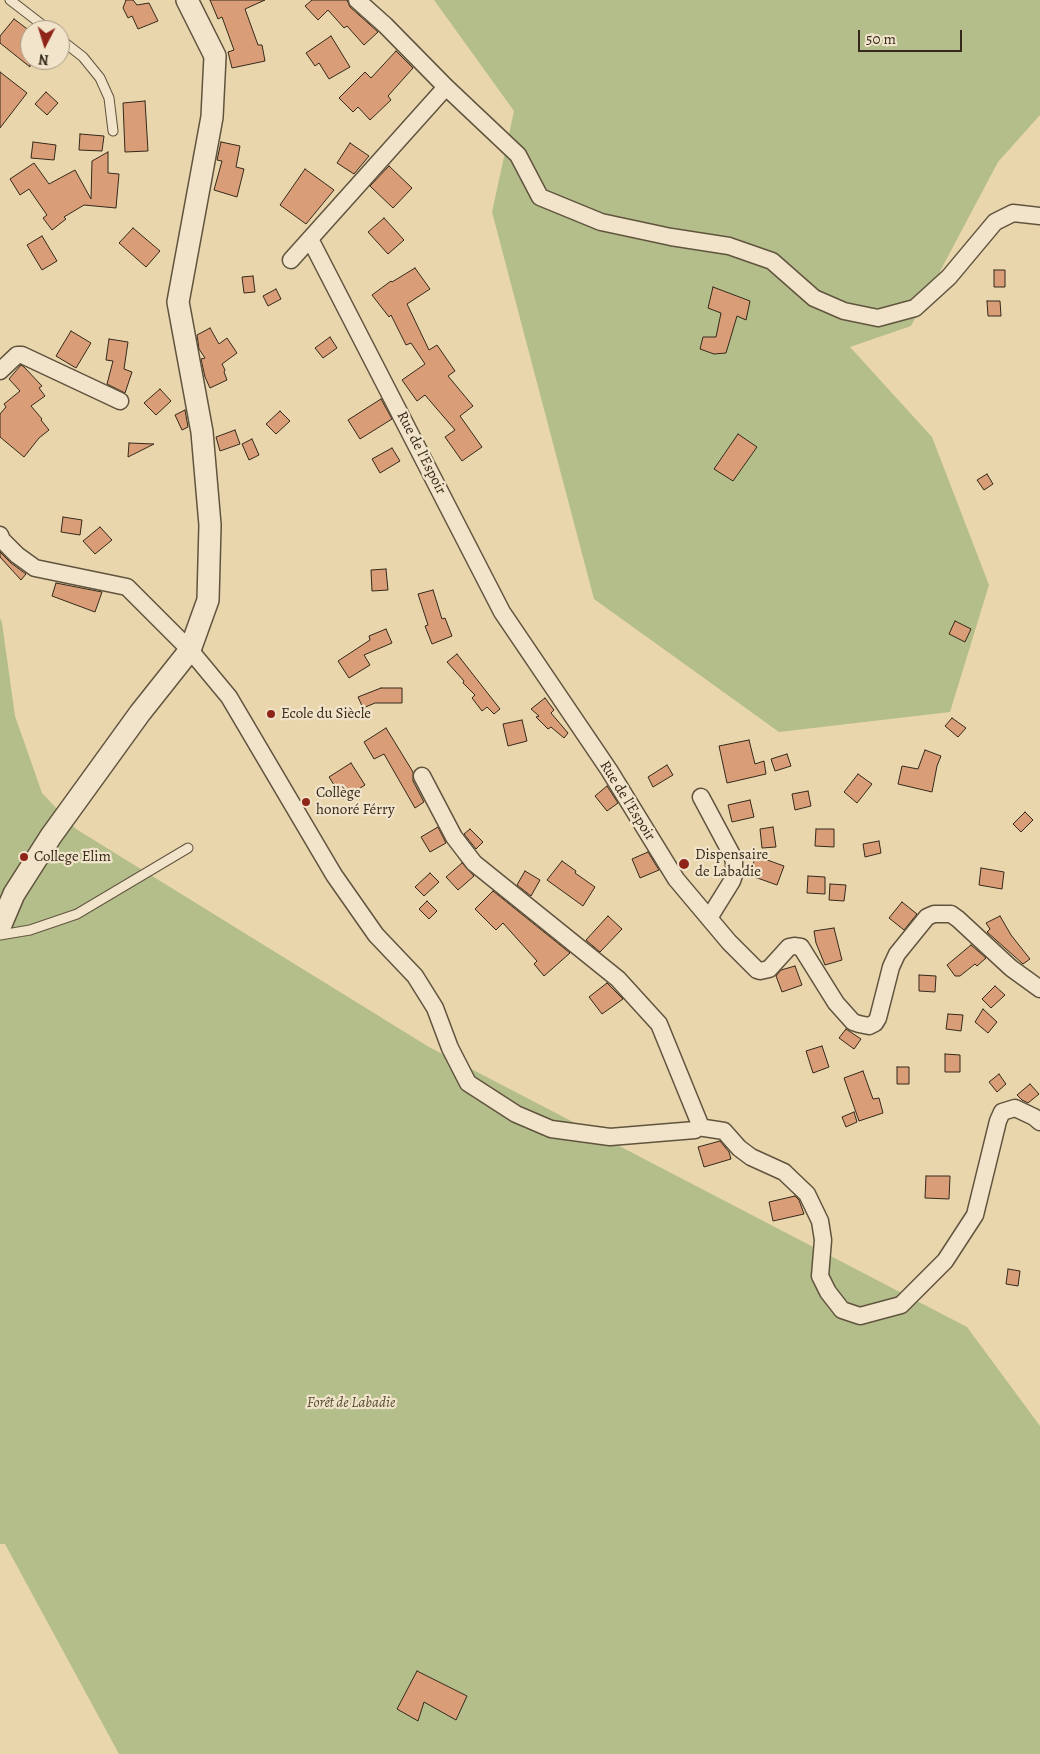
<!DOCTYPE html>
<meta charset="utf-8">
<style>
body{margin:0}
#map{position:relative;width:1040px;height:1754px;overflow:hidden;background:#e9d6ad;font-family:Alegreya,serif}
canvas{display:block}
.north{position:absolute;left:20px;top:20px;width:50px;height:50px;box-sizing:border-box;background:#f1e4ca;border:1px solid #a59984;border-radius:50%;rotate:185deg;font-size:14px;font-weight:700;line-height:20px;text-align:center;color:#34291a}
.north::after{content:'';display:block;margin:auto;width:18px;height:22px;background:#8f2418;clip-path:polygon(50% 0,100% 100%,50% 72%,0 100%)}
.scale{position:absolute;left:858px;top:30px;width:104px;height:22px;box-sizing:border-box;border:2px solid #34291a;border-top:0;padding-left:6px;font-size:15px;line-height:18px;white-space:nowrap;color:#34291a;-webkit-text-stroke:4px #f1e4ca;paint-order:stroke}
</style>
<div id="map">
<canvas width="1040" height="1754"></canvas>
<div class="north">N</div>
<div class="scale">50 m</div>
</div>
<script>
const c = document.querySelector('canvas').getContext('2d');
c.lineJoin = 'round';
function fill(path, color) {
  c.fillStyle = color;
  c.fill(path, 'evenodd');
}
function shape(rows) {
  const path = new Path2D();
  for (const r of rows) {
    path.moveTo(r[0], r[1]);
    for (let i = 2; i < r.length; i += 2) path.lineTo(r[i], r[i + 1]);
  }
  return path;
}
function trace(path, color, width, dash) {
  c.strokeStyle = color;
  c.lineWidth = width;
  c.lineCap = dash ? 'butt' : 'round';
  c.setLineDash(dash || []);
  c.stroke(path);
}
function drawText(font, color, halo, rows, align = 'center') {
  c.font = font + ' Alegreya,serif';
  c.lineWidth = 4.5;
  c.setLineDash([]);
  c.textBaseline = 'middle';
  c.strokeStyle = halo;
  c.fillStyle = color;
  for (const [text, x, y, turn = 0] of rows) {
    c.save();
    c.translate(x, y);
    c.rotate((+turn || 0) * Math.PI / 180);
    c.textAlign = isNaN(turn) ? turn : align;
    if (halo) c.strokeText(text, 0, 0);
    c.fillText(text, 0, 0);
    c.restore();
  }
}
fill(shape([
 [434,0,1040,0,1040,115,998,162,911,326,850,347,932,437,989,585,950,712,779,732,594,599,492,212,514,111],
 [0,618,2,623,15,716,42,793,76,829,429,1047,967,1327,1040,1426,1040,1754,119,1754,5,1544,0,1544]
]), '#b4be8b');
const building = shape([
 [126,0,133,0,137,5,149,3,158,21,138,29,132,16,128,18,123,8,126,0],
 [210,0,265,0,245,9,258,45,262,45,265,61,232,68,228,52,234,50,222,17,218,19,210,0],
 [312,0,347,0,350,7,378,32,364,45,347,26,344,28,328,10,318,20,305,6,312,0],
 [14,19,30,31,30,67,0,43,0,36,14,19],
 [331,36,350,67,329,79,319,63,315,66,306,53,331,36],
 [396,51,413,68,388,96,391,100,370,120,358,107,353,112,339,98,365,72,371,78,396,51],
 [0,72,27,93,0,128,0,72],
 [46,92,58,103,47,115,35,104,46,92],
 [145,101,148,151,125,152,123,103,145,101],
 [80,134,104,136,102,151,79,150,80,134],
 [33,142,56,145,54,160,31,158,33,142],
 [221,142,240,146,236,167,244,169,237,197,214,190,222,161,217,160,221,142],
 [350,143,369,156,354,174,337,163,350,143],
 [108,152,108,173,119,174,116,208,84,205,64,217,66,219,52,230,43,218,47,215,29,189,20,195,10,179,34,163,49,184,75,170,91,199,92,161,108,152],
 [389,166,412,188,393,208,370,186,389,166],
 [305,169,334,190,306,224,280,205,305,169],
 [384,218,404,240,388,254,368,232,384,218],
 [133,228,160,251,146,267,119,243,133,228],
 [42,236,57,261,42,270,27,245,42,236],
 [415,268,430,289,407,304,429,350,437,345,455,371,448,376,473,406,460,416,482,447,462,461,445,437,455,430,425,395,417,401,402,380,425,364,411,343,406,345,391,315,389,317,372,295,391,281,392,282,415,268],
 [994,270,1005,270,1005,287,994,287,994,270],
 [253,276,255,292,244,293,242,277,253,276],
 [713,287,750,301,746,320,737,316,726,353,714,354,700,349,703,337,716,337,721,313,708,308,713,287],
 [276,289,281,299,268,306,263,296,276,289],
 [987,301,1000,301,1001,316,988,316,987,301],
 [210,328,219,344,227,338,237,353,222,364,225,370,224,372,227,380,210,388,205,377,201,359,205,358,199,349,197,335,210,328],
 [71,331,91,343,76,368,56,356,71,331],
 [330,337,337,348,323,358,315,348,330,337],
 [109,339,128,342,124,369,132,372,125,393,107,384,113,361,106,360,109,339],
 [21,365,24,367,42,386,39,388,45,396,31,406,42,419,41,420,49,430,39,438,24,457,0,437,0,414,6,407,4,404,20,391,9,379,21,365],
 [160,389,171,401,156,415,144,403,160,389],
 [381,399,392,419,360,439,348,420,381,399],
 [185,410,188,427,182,430,175,415,185,410],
 [280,411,290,421,276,434,266,424,280,411],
 [235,430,240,444,220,451,216,437,235,430],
 [738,434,757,447,733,481,714,469,738,434],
 [252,439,259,455,249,460,242,444,252,439],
 [129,443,154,444,128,457,129,443],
 [392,448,400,461,380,473,372,459,392,448],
 [987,474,993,484,984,490,977,480,987,474],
 [63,517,82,520,80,535,61,532,63,517],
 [100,527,112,540,95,554,83,541,100,527],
 [0,552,11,563,26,574,21,580,0,557,0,552],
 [386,569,388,590,372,591,371,570,386,569],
 [56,583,102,592,95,612,52,596,56,583],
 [433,590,442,619,445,618,452,636,432,644,425,626,428,625,418,594,433,590],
 [955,621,971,629,965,642,949,634,955,621],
 [386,629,392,643,364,655,370,665,349,678,338,661,370,640,369,636,386,629],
 [457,654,500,709,494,714,487,707,482,711,472,698,475,695,463,683,464,681,447,662,457,654],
 [381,688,402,688,402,703,375,703,363,708,358,697,381,688],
 [545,698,554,710,551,713,568,733,564,738,551,727,548,729,536,717,539,716,531,709,545,698],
 [952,718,966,728,958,737,945,726,952,718],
 [522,720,527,741,508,746,503,724,522,720],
 [386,728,413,772,413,781,424,802,415,808,384,754,374,759,364,742,386,728],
 [749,740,755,764,764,761,766,774,727,783,719,746,749,740],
 [925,750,941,756,937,766,932,792,898,784,902,766,918,769,925,750],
 [787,754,791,766,775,771,771,759,787,754],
 [351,763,365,785,343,799,329,777,351,763],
 [667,765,673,775,653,787,648,777,667,765],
 [858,774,872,784,857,803,844,792,858,774],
 [607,786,618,803,607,811,595,796,607,786],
 [808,791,811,806,795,810,792,794,808,791],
 [750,800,754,817,732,822,728,805,750,800],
 [1025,812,1033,820,1021,832,1013,824,1025,812],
 [438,827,446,843,430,852,421,837,438,827],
 [773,827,776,847,762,848,760,829,773,827],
 [470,829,483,842,476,849,464,834,470,829],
 [816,829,834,829,834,847,815,846,816,829],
 [879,841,881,853,865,857,863,844,879,841],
 [648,852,659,870,640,878,632,859,648,852],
 [756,856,784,866,777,885,749,875,756,856],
 [562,861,576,871,575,873,595,887,583,906,547,880,562,861],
 [462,863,474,876,458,890,446,877,462,863],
 [981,868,1004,872,1002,889,979,885,981,868],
 [525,871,540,880,531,896,517,885,525,871],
 [430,873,439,882,424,896,415,887,430,873],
 [808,876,825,877,825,894,807,893,808,876],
 [830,884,846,885,844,901,829,900,830,884],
 [493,891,570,953,544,976,534,964,537,961,503,923,496,930,475,909,493,891],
 [427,901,437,911,429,919,419,909,427,901],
 [902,902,917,914,904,930,889,918,902,902],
 [608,916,622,929,600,952,586,940,608,916],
 [1000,916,1011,935,1030,959,1023,964,987,932,990,929,986,923,1000,916],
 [834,928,842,960,825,965,816,943,814,931,834,928],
 [971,945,986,958,977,966,975,964,960,976,955,976,947,965,971,945],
 [795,966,802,985,782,992,776,976,781,970,795,966],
 [919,975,936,976,935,992,919,991,919,975],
 [607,983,623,999,602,1014,589,997,607,983],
 [995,986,1005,995,991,1008,982,999,995,986],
 [983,1009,997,1022,988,1033,975,1022,983,1009],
 [948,1014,963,1015,961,1031,946,1029,948,1014],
 [846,1029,861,1039,854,1049,839,1038,846,1029],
 [822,1046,829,1067,813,1073,806,1051,822,1046],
 [945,1054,960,1055,960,1072,945,1072,945,1054],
 [897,1067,909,1067,909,1084,897,1084,897,1067],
 [863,1071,873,1099,879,1098,883,1113,859,1121,844,1078,863,1071],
 [999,1074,1006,1084,997,1092,989,1082,999,1074],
 [1030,1084,1039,1094,1028,1103,1022,1100,1017,1095,1030,1084],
 [854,1112,857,1122,846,1127,842,1117,854,1112],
 [720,1141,729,1152,731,1159,704,1167,698,1147,720,1141],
 [926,1176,950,1176,949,1199,925,1198,926,1176],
 [795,1196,799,1200,804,1214,773,1221,769,1202,795,1196],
 [1008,1269,1020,1271,1018,1286,1006,1284,1008,1269],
 [417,1671,467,1696,456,1720,424,1702,418,1721,397,1709,417,1671]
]);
fill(building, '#d99e78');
trace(building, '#34291a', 1);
const service = shape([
 [10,0,49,30],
 [60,39,83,57,100,78,109,98,113,131],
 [0,935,30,930,77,914,188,848]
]);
const minor = shape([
 [357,0,385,25,446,87,518,155,540,197,601,222,671,237,729,246,772,261,814,298,844,311,878,318,915,308,949,277,995,222,1013,213,1040,216],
 [310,239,502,612,609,770,676,879,729,942,757,970,760,971,769,969,789,947,794,946,801,947,836,1003,853,1022,859,1024,869,1026,875,1023,878,1018,891,967,897,954,927,917,934,914,951,914,958,919,1011,968,1040,989],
 [291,260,446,87],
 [0,371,17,355,22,355,120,401],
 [0,535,2,540,17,555,35,568,127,587,190,650,229,697,334,875,376,935,415,976,435,1008,450,1048,468,1083,516,1114,551,1129,610,1137,695,1130,698,1127,699,1122,659,1024,618,979,474,863,454,837,422,776],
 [701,797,732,855,734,862,734,875,732,881,709,918],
 [698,1127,724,1131,739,1148,751,1157,784,1172,807,1194,820,1221,823,1240,820,1276,828,1292,842,1310,860,1316,901,1305,945,1261,975,1215,998,1121,1002,1112,1015,1108,1034,1117,1040,1122]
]);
const tertiary = shape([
 [0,927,14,894,51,836,140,713,190,650,208,600,210,525,202,432,178,302,212,117,215,56,187,0]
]);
trace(service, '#61543f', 11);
trace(minor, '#61543f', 19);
trace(tertiary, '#61543f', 24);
trace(service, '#f1e4ca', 9);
trace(minor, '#f1e4ca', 16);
trace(tertiary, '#f1e4ca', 21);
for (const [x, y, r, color] of [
 [271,714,5,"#8f2418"],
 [306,802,5,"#8f2418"],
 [24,857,5,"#8f2418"],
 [684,864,6,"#8f2418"]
]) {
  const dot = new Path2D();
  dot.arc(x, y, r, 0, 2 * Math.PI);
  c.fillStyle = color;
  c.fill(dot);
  trace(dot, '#f1e4ca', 2);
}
drawText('15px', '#34291a', '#f1e4ca', [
 ["Rue de l'Espoir",421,453,63],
 ["Rue de l'Espoir",627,801,58]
]);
drawText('15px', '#34291a', '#f1e4ca', [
 ["Ecole du Siècle",281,714],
 ["Collège",316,793],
 ["honoré Férry",316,810],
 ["Dispensaire",695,855],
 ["de Labadie",695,872],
 ["College Elim",34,857]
], 'left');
drawText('italic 15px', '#544e36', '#f1e4ca', [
 ["Forêt de Labadie",351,1403]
]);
</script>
